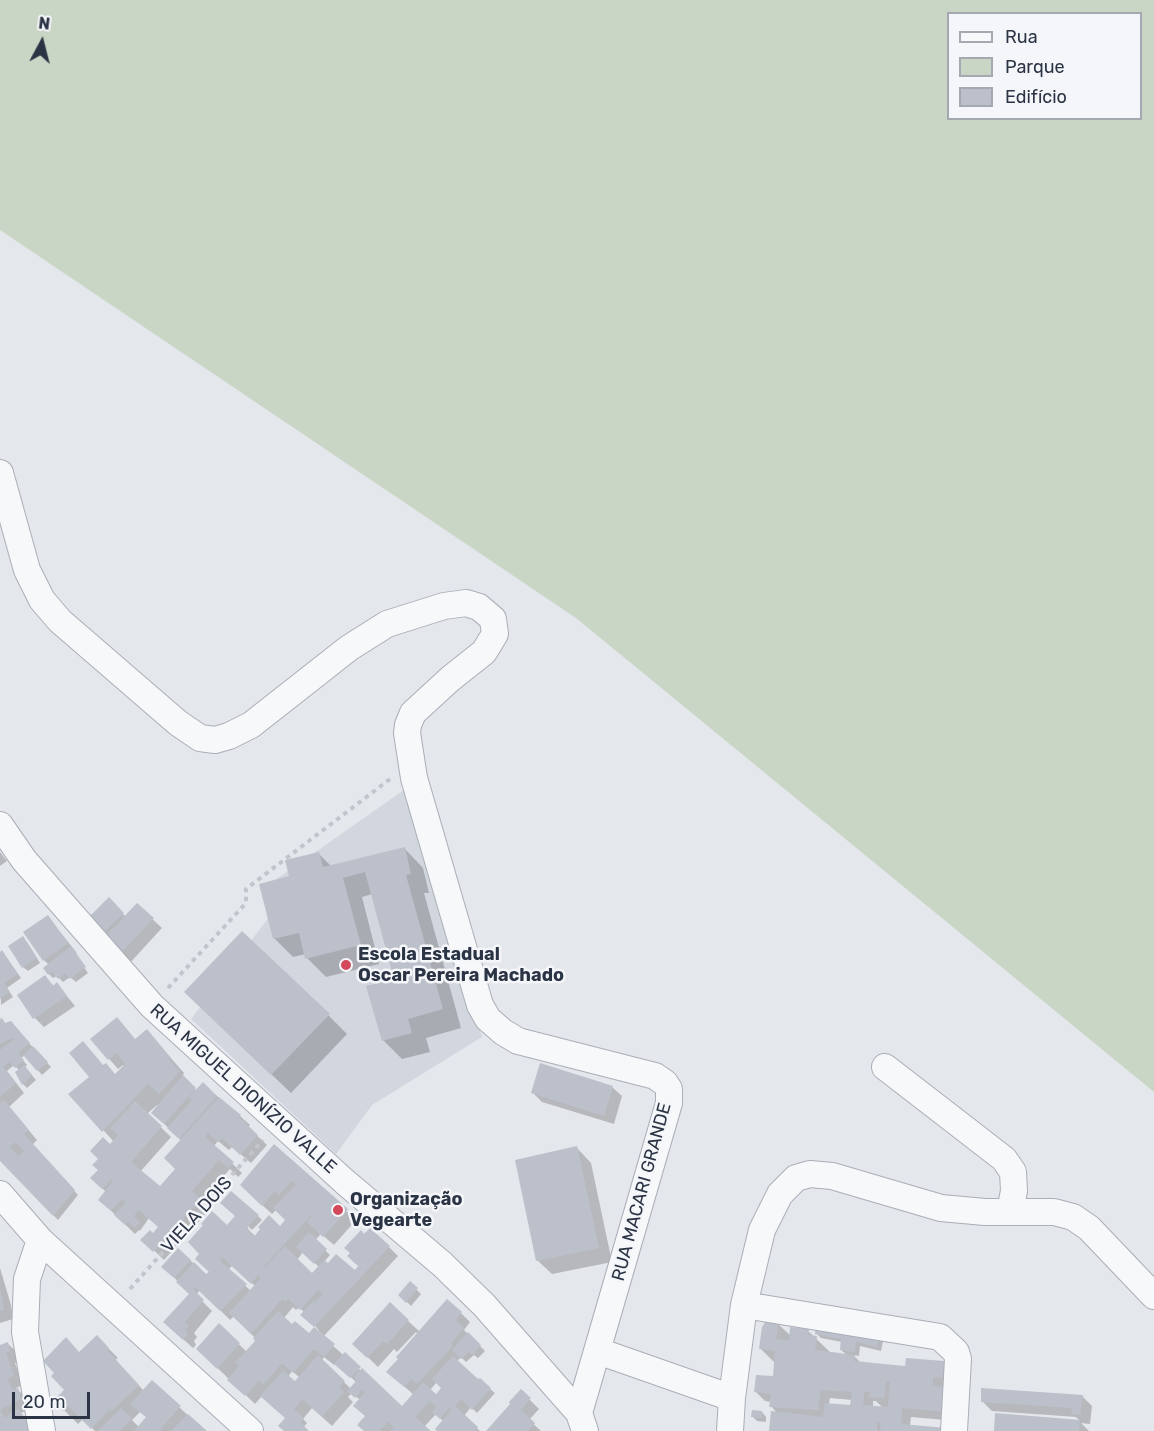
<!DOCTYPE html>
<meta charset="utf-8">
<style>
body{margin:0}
#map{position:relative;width:1154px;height:1431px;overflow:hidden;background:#e4e7ec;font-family:Rubik,sans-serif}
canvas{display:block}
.legend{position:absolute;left:947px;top:12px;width:195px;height:108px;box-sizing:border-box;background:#f4f6f9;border:2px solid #a4a8b1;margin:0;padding:8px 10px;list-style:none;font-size:18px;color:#2b3445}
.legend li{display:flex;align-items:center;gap:12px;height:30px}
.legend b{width:30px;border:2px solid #a4a8b1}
.north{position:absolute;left:12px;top:12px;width:60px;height:60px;-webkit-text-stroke:4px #f4f6f9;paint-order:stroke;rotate:7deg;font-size:16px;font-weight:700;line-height:24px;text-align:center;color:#2b3445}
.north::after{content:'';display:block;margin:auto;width:21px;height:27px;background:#2b3445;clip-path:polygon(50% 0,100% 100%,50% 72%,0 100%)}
.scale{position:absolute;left:12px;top:1392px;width:78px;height:27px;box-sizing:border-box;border:3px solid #2b3445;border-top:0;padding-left:8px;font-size:18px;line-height:21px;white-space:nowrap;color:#2b3445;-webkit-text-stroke:4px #f4f6f9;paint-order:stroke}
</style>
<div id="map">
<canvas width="1154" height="1431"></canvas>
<ul class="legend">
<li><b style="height:8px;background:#f7f8fa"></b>Rua</li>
<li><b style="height:16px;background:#c9d6c5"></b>Parque</li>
<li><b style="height:16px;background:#bbc0ca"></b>Edifício</li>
</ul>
<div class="north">N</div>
<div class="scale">20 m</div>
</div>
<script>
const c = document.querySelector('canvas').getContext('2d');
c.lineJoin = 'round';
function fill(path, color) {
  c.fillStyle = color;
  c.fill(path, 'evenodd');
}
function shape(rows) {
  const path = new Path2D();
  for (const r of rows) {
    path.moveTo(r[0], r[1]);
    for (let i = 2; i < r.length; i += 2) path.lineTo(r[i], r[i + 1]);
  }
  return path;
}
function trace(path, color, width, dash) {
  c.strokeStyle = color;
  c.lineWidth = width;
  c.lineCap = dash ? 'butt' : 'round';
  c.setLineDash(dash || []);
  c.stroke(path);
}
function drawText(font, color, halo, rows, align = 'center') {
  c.font = font + ' Rubik,sans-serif';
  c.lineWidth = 5;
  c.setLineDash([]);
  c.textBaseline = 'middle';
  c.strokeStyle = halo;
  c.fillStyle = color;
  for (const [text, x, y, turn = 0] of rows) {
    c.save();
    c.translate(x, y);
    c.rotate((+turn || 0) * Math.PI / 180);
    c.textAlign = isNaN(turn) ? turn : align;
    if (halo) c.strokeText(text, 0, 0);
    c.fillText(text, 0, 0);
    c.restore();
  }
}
fill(shape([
 [404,790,482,1037,372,1105,336,1154,191,1019,273,912,261,890]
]), '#d2d6de');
fill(shape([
 [0,0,1154,0,1154,1092,576,618,0,230],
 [948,14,1140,14,1140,118,948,118]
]), '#c9d6c5');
fill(shape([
 [404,848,423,868,429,893,424,893,461,1028,426,1038,430,1052,402,1059,383,1040,396,980,372,894,362,897,379,964,326,977,307,958,306,954,293,957,274,938,291,877,319,854,331,866],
 [0,852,7,861,0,866],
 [109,900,126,917,137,905,162,928,128,965,87,921],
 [48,917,77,953,74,953,88,973,76,982,70,977,63,982,57,976,53,978,49,974,49,965,44,960],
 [27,942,40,963,28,971,23,967],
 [2,952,21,978,7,988,13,997,1,1005,0,954],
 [45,977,54,986,57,984,75,1006,44,1027,35,1018],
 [205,1011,328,1015,347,1034,291,1093],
 [0,1021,29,1043,51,1067,42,1075,25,1055,21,1058,27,1065,25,1067,36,1080,27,1088,23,1084,19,1070,14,1065,7,1071,24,1093,9,1107,37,1140,32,1145,78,1195,58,1220,0,1159],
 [147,1031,184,1073,182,1077,197,1091,203,1084,240,1116,250,1125,248,1127,267,1145,251,1163,232,1147,229,1150,218,1141,214,1146,242,1173,238,1177,230,1169,201,1201,209,1210,164,1260,143,1240,153,1235,160,1228,149,1218,140,1231,139,1230,135,1234,100,1200,106,1192,92,1178,100,1170,114,1142,71,1094,104,1067,115,1075,125,1067,123,1065,118,1069,92,1039,136,1040],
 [157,1105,159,1106,153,1113,182,1141,177,1169,160,1188,140,1172,171,1137,147,1114],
 [612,1087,622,1096,614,1124,542,1102,533,1093],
 [275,1146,356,1220,334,1245,321,1234,315,1240,330,1255,324,1262,355,1272,360,1267,364,1236,389,1247,398,1256,323,1337,403,1408,414,1395,398,1381,418,1334,416,1332,397,1352,394,1349,378,1367,354,1344,408,1321,420,1332,461,1313,470,1322,464,1330,485,1351,478,1358,474,1355,466,1362,461,1357,456,1362,495,1393,477,1413,471,1407,464,1416,480,1431,439,1431,443,1421,436,1414,424,1427,429,1431,365,1431,366,1416,360,1400,352,1393,348,1397,353,1402,332,1426,312,1408,303,1419,307,1423,303,1428,307,1431,286,1431,287,1419,262,1396,255,1404,207,1358,219,1325,247,1352,258,1341,234,1316,230,1320,200,1290,196,1295,212,1311,194,1333,197,1337,194,1341,196,1345,193,1348,174,1331,190,1294,164,1267,179,1250,207,1276,211,1272,228,1227,258,1216,262,1220,252,1230,248,1226,246,1227,256,1237,280,1228,287,1220,277,1209,272,1214,251,1195],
 [303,1252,319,1267,313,1275,297,1260],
 [233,1265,255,1286,251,1291,228,1270],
 [293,1307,296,1310,299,1307,304,1312,320,1332,319,1333,309,1335,292,1326,284,1318],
 [324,1357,334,1365,336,1363,356,1382,351,1389,322,1360],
 [292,1371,300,1378,295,1383,288,1377],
 [437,1382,443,1388,436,1396,430,1390],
 [577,1148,591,1163,612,1262,552,1274,537,1260],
 [0,1268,11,1305,13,1319,0,1323],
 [410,1283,421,1294,411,1306,400,1295],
 [778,1324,791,1336,808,1331,830,1352,847,1355,841,1350,842,1342,821,1338,817,1334,878,1337,883,1341,881,1351,860,1346,859,1356,853,1355,861,1363,906,1368,943,1362,953,1372,957,1421,911,1417,910,1426,948,1431,770,1431,778,1414,771,1406,771,1402,765,1401,756,1392,774,1377,775,1363,760,1348],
 [830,1398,852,1400,852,1406,829,1404],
 [873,1401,876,1401,883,1408,873,1407],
 [97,1337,118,1358,115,1360,144,1391,180,1408,205,1431,95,1431,83,1419,78,1424,64,1410,67,1390,79,1353],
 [140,1412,147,1418,139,1427,132,1420],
 [8,1344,18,1353,19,1361,15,1363,23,1385,16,1388,27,1399,29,1409,21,1413,34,1431,0,1431,0,1347],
 [521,1391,539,1409,529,1420,541,1431,488,1431],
 [1082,1396,1092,1406,1090,1424,1081,1423,1089,1431,995,1431,996,1415,1080,1421,1076,1417,992,1411,982,1401],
 [762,1412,766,1417,766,1422,757,1421,753,1417]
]), '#0003');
fill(shape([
 [405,847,411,874,406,875,443,1009,408,1019,412,1033,382,1041,366,986,394,979,365,872,343,878,361,945,305,959,299,933,273,939,259,884,289,876,285,860,319,852,323,867],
 [109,897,124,913,99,936,85,921],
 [137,903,154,918,118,956,101,941],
 [48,915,68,943,43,961,23,932],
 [242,931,330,1014,271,1075,184,992],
 [23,936,37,958,22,968,8,946],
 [71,946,86,967,70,979,65,973,58,979,52,972,48,975,43,968],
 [2,950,18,974,4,983,10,992,0,999,0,952],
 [45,975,53,986,57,982,67,996,33,1019,17,995],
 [117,1017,135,1039,147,1029,171,1058,169,1060,180,1071,159,1094,148,1084,102,1132,68,1094,89,1077,69,1053,83,1041,103,1065,106,1063,115,1074,125,1064,117,1053,108,1060,90,1039],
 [2,1018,5,1023,11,1021,30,1043,18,1053,24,1060,15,1068,9,1062,3,1067,16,1083,0,1097,0,1050,13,1040,12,1038,0,1044,0,1019],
 [33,1046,48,1062,37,1071,23,1055],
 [540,1063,613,1086,604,1116,531,1093],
 [24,1065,32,1075,22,1085,15,1072],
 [183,1075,196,1088,164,1124,151,1113],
 [203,1082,217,1096,179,1139,167,1128,192,1100,189,1097],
 [219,1097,241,1115,239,1117,258,1135,240,1155,222,1138,218,1142,208,1133,205,1137,234,1162,228,1168,219,1160,192,1191,201,1199,153,1252,140,1240,150,1230,153,1233,158,1227,139,1210,134,1216,140,1222,135,1228,128,1222,125,1225,114,1215,126,1202,122,1199,111,1211,98,1200,113,1181,112,1179,102,1189,90,1178,98,1170,92,1165,98,1159,90,1151,103,1137,110,1144,118,1135,110,1128,135,1101,162,1126,131,1162,160,1186,175,1169,164,1158],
 [4,1100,29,1130,24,1134,75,1190,53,1216,0,1161,0,1103],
 [16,1142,24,1151,18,1156,10,1147],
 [274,1144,348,1209,323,1237,307,1222,319,1207,264,1266,265,1267,285,1246,312,1273,324,1260,328,1263,336,1254,355,1270,358,1266,347,1256,350,1253,344,1248,361,1230,364,1234,370,1228,390,1246,314,1327,335,1344,324,1357,314,1349,293,1373,282,1363,263,1385,259,1381,245,1396,227,1380,239,1366,235,1363,255,1341,253,1338,278,1311,292,1324,295,1321,309,1333,314,1327,300,1315,313,1301,315,1302,323,1294,318,1290,300,1310,288,1299,286,1302,282,1299,251,1334,229,1313,261,1278,258,1275,251,1284,222,1257,219,1260,247,1284,220,1311,195,1287,193,1289,204,1300,185,1322,189,1326,185,1330,188,1334,183,1340,163,1322,189,1294,176,1282,194,1262,206,1274,209,1272,195,1259,199,1254,188,1242,203,1225,201,1224,212,1211,227,1225,235,1216,220,1203,231,1191,259,1215,247,1227,249,1228,247,1230,254,1237,260,1229,258,1227,269,1215,280,1226,285,1220,273,1208,296,1185,292,1181,279,1195,275,1191,262,1206,240,1185],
 [577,1146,599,1248,536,1261,515,1160],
 [309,1232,327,1249,314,1264,296,1247],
 [178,1248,191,1260,174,1278,161,1267],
 [410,1281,418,1288,406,1303,398,1295],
 [0,1288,4,1310,0,1311],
 [447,1299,462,1312,455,1320,464,1328,451,1343,453,1346,417,1384,411,1379,404,1387,386,1372,398,1359,396,1357],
 [390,1302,409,1320,387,1344,383,1341,367,1358,352,1344],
 [766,1321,779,1322,776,1339,789,1341,790,1327,809,1329,808,1335,817,1336,815,1350,855,1355,854,1361,905,1366,906,1358,944,1361,948,1378,933,1377,933,1386,950,1387,948,1412,902,1408,901,1424,947,1428,947,1431,880,1431,881,1422,877,1422,877,1431,769,1431,771,1411,823,1417,825,1403,850,1405,852,1392,821,1390,818,1410,769,1407,771,1394,754,1392,756,1375,773,1376,775,1351,759,1349,762,1327],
 [886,1381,890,1382,888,1407,863,1405,864,1392,870,1392,869,1397,884,1398],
 [219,1323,240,1343,217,1369,196,1349],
 [816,1325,879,1336,877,1347,856,1342,855,1352,840,1350,841,1339,815,1334],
 [468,1332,481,1345,473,1355,469,1352,461,1359,452,1350],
 [97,1335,109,1348,107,1350,139,1385,112,1411,110,1409,91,1429,68,1406,63,1411,55,1402,55,1399,64,1390,51,1376,54,1373,43,1361,66,1337,79,1352],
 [8,1342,10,1351,6,1353,14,1375,7,1379,13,1390,18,1388,21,1399,0,1410,5,1418,18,1408,33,1431,0,1431,0,1345],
 [345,1352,361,1367,350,1378,334,1364],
 [318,1355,345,1381,339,1387,344,1392,322,1417,302,1399,294,1409,304,1418,300,1422,309,1431,284,1431,278,1426,285,1418,260,1396,283,1371,295,1381],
 [453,1356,478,1379,480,1378,491,1388,472,1410,461,1399,455,1406,478,1427,475,1431,437,1431,435,1429,452,1409,449,1408,440,1419,432,1412,436,1407,430,1401,415,1417,431,1431,390,1431,394,1427,388,1422,380,1431,364,1431,357,1425,365,1416,353,1406,365,1392,362,1390,355,1398,347,1391,357,1380,354,1377,362,1368,402,1406,423,1382,436,1394,441,1388,432,1379],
 [152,1380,181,1406,160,1429,162,1431,134,1431,146,1417,130,1404],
 [981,1388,1083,1395,1080,1415,1071,1414,1072,1408,981,1402],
 [521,1389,531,1398,521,1410,535,1423,528,1431,486,1431,510,1404,509,1402],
 [121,1408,132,1418,120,1431,98,1431],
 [752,1410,762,1411,762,1418,751,1417],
 [995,1413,1080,1420,1079,1431,994,1431],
 [188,1414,207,1431,171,1431]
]), '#bbc0ca');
const minor = shape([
 [0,473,27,570,42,600,60,621,178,723,200,738,215,740,229,736,251,725,349,648,387,624,444,606,466,603,479,607,493,619,495,634,484,652,450,679,413,713,408,725,407,733,414,778,480,1005,488,1019,503,1032,518,1041,655,1076,665,1083,669,1089,669,1103,579,1413,585,1431],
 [0,825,24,860,152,1006,345,1182,442,1264,484,1305,579,1413],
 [885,1067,1004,1159,1013,1172,1014,1191,1010,1211],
 [0,1194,40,1240,250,1431],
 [40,1240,27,1279,25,1332,42,1431],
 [744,1305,940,1337,956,1352,958,1359,954,1431],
 [598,1351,732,1398],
 [730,1431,732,1398,744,1305,762,1230,780,1194,796,1178,810,1174,832,1176,941,1208,985,1212,1054,1212,1073,1217,1089,1228,1154,1296]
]);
trace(minor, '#a9aeb7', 28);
trace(shape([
 [168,988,246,903,246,889,390,779],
 [130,1289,263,1140]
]), '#c2c5cb', 4, [4.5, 4.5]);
trace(minor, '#f7f8fa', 26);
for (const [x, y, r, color] of [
 [346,965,6,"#d1495b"],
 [338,1210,6,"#d1495b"]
]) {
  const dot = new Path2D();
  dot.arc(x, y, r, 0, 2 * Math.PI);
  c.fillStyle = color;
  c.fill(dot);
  trace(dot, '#f4f6f9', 2);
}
drawText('bold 18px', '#2b3445', '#f4f6f9', [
 ["Escola Estadual",358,955],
 ["Oscar Pereira Machado",358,976],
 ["Organização",350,1200],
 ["Vegearte",350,1221]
], 'left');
drawText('18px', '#2b3445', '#f4f6f9', [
 ["RUA MIGUEL DIONÍZIO VALLE",243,1089,42],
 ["RUA MACARI GRANDE",642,1192,-75],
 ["VIELA DOIS",197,1215,-48]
]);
</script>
